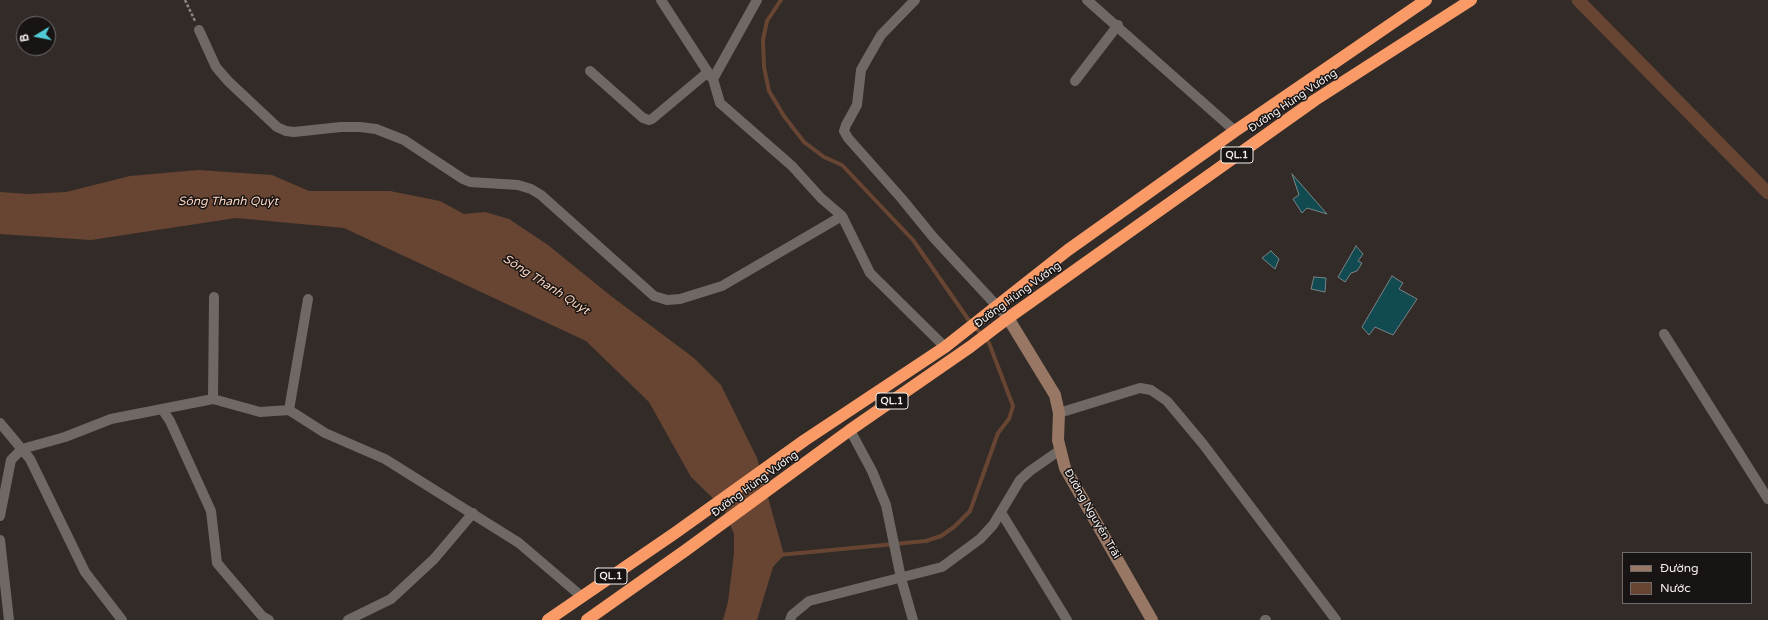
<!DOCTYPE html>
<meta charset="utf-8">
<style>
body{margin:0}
#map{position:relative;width:1768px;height:620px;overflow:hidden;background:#322b28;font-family:"Varela Round",sans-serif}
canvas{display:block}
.legend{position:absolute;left:1622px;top:552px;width:130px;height:52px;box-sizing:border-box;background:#171413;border:1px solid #6f6b6a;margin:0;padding:5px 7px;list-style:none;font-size:12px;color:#f3eeec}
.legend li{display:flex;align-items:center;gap:8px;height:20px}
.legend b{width:20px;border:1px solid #6f6b6a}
.north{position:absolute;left:16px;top:16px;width:40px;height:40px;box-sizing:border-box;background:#171413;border:1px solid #6f6b6a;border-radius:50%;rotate:260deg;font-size:11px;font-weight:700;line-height:16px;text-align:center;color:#f3eeec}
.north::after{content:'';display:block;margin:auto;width:14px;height:18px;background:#52cbd8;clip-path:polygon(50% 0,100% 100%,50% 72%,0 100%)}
</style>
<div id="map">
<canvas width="1768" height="620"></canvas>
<ul class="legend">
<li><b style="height:5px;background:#997765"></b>Đường</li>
<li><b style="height:11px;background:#684532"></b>Nước</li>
</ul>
<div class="north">B</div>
</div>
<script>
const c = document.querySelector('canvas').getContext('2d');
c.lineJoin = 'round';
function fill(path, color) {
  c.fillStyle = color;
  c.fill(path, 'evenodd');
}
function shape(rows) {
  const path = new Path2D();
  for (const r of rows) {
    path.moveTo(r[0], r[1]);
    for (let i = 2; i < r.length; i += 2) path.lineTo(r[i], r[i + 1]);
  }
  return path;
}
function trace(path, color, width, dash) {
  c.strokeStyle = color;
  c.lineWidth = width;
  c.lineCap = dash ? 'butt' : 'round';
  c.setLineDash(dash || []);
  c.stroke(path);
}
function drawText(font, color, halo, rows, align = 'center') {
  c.font = font + ' "Varela Round",sans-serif';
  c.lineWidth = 3;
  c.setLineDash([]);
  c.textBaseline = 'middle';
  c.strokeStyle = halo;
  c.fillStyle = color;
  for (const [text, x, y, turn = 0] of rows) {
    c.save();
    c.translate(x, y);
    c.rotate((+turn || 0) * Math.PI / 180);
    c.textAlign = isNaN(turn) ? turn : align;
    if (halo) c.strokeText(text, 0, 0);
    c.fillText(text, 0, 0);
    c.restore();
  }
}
fill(shape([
 [198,170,272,175,309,191,390,191,440,201,464,214,485,212,509,219,548,245,611,296,694,358,721,385,757,458,784,555,773,567,757,620,723,620,728,602,734,553,734,534,723,508,691,477,649,402,586,341,344,228,236,218,91,240,0,234,0,192,29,194,66,192,130,176]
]), '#684532');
trace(shape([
 [779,555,926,541,941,536,954,527,970,511,998,433,1009,419,1013,406,989,343,968,319,913,240,842,165,824,157,804,142,784,116,769,91,764,67,763,40,767,21,781,0]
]), '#684532', 4);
trace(shape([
 [1578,0,1768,193]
]), '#684532', 13);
const building = shape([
 [1292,174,1327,214,1307,208,1302,213,1293,199,1299,195,1292,174],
 [1356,246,1363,254,1358,261,1362,263,1357,271,1351,273,1345,282,1338,277,1356,246],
 [1271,251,1279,259,1275,269,1262,258,1271,251],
 [1392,276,1403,283,1399,289,1417,299,1393,335,1375,327,1369,335,1362,327,1392,276],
 [1314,277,1326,278,1325,292,1311,289,1314,277]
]);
fill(building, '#114a50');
trace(building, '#7a8485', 1);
trace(shape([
 [185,0,195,21]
]), '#8c8683', 2.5, [3, 2]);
trace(shape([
 [661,0,711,77],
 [757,0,713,79,720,103,792,166,821,198,842,216,870,273,945,347],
 [915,0,881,35,866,61,861,70,857,105,846,125,844,131,848,138,902,199,933,237,1008,318],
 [1087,0,1235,131],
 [199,30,216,67,228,81,277,127,286,131,294,132,341,127,360,127,376,129,404,140,463,179,470,182,518,185,531,189,541,195,654,296,667,300,680,299,722,286,842,216],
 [590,71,643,118,649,120,652,119,708,72],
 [1075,81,1118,25],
 [1664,334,1768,499],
 [213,399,214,297],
 [162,409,170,421,211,511,217,563,262,616,269,620],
 [289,410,308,299],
 [1059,413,1140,388,1151,390,1167,401,1203,444,1336,620],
 [0,423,30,459,85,572,122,620],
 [850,430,872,471,886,505,901,578,913,620],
 [1002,514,1067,620],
 [0,516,11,460,22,449,65,437,111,419,213,399,260,412,289,410,325,433,385,459,519,543,581,596],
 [0,540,9,620],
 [348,620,391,599,434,559,473,513],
 [790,620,792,615,809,601,942,567,980,539,993,525,1020,480,1030,471,1060,450],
 [1265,620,1266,620]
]), '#6f6864', 10);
trace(shape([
 [1008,318,1055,395,1059,413,1058,440,1065,468,1152,620]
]), '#997765', 12);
trace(shape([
 [548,620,675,533,805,440,945,347,1068,250,1235,131,1426,0],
 [587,620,686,550,850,430,970,347,1008,318,1315,100,1471,0]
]), '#fa9a66', 12);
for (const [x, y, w] of [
 [1237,155,32],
 [892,401,32],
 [611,576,32]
]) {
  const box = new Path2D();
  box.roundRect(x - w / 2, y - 8, w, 16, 3);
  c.fillStyle = '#171413';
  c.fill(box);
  trace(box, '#f3eeec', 1);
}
drawText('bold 10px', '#f3eeec', null, [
 ["QL.1",1237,155],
 ["QL.1",892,401],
 ["QL.1",611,576]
]);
drawText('11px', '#f3eeec', '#171413', [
 ["Đường Hùng Vương",1293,101,-34],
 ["Đường Hùng Vương",1018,295,-36],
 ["Đường Hùng Vương",755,484,-36],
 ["Đường Nguyễn Trãi",1092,514,60]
]);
drawText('italic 12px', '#fbd4bf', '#171413', [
 ["Sông Thanh Quýt",228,202],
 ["Sông Thanh Quýt",546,285,33]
]);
</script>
